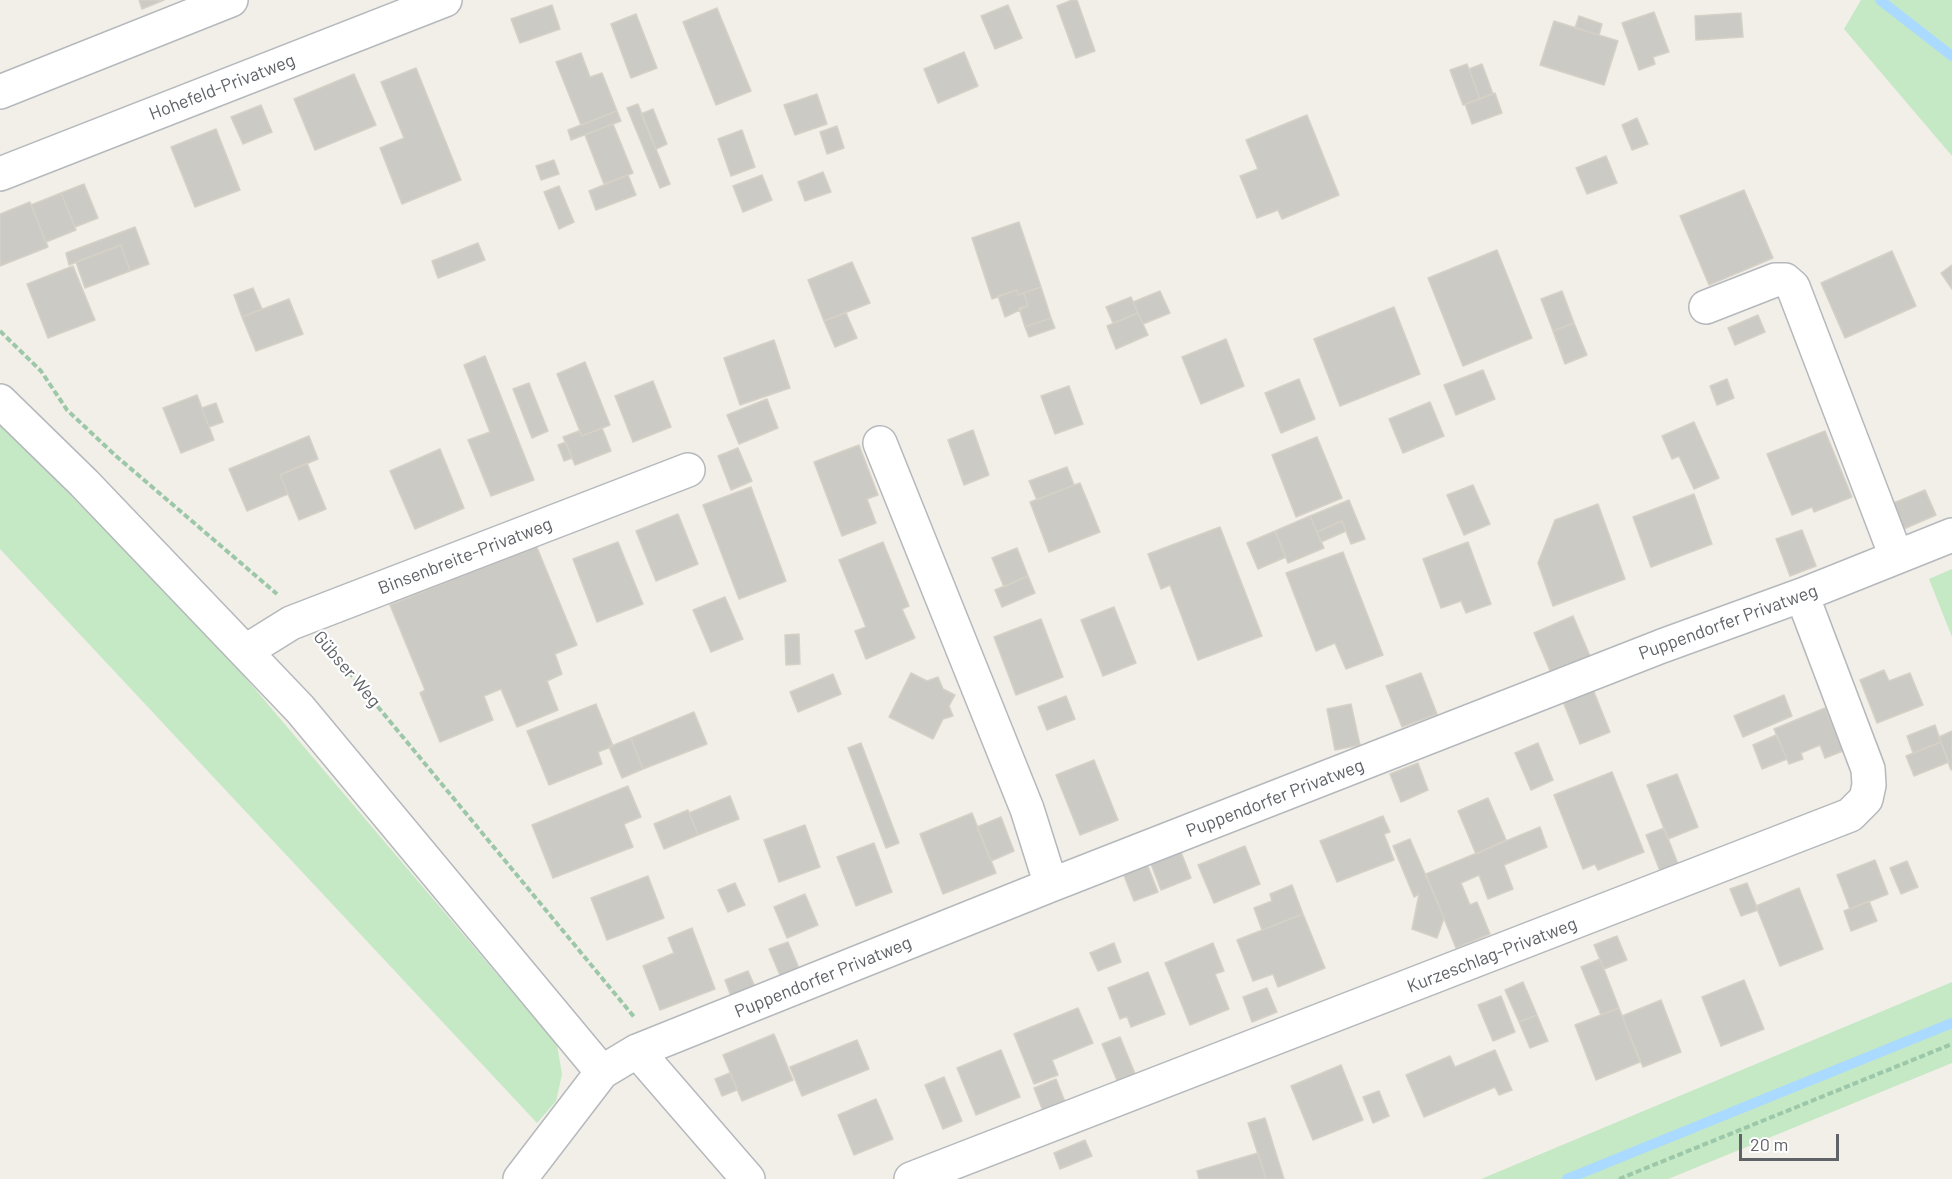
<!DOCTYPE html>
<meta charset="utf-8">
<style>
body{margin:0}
#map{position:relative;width:1952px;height:1179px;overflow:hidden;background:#f1efe8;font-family:Barlow,sans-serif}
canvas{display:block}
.scale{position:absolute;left:1739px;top:1134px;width:100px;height:27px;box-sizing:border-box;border:3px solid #5f6368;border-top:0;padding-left:8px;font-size:18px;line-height:21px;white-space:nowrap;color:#5f6368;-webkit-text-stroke:4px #fff;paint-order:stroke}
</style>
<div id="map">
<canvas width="1952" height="1179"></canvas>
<div class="scale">20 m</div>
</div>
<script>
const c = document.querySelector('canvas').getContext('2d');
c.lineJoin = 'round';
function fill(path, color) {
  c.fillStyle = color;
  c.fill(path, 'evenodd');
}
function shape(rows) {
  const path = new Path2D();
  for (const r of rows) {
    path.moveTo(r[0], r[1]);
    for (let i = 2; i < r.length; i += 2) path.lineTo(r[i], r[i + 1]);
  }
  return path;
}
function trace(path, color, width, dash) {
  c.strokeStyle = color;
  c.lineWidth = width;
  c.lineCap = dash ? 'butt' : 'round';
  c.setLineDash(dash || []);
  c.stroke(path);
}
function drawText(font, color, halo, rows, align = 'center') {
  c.font = font + ' Barlow,sans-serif';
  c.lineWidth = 4.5;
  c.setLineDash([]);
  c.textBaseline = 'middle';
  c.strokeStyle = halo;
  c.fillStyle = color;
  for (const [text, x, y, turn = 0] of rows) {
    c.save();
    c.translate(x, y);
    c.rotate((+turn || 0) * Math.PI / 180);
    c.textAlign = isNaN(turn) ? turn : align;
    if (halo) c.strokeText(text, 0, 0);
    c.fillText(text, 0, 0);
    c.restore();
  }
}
fill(shape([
 [1861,0,1952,0,1952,156,1844,29],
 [0,423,221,649,557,1045,562,1074,556,1101,537,1123,0,549],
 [1952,569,1952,637,1929,579],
 [1952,982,1952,1063,1668,1179,1481,1179]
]), '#c5e8c5');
trace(shape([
 [1880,0,1952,56],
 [1567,1179,1952,1023]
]), '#aadaff', 10);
const building = shape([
 [139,0,164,0,142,9,139,0],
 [1072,0,1077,0,1095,51,1076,58,1057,6,1072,0],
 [552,5,560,29,520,43,511,19,552,5],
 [1008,5,1022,38,995,49,981,16,1008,5],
 [717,8,751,91,716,105,683,22,717,8],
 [1654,12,1669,52,1653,57,1655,64,1639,70,1622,23,1654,12],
 [1741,13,1743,37,1696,40,1695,16,1741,13],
 [636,14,657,68,631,78,611,24,636,14],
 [1579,16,1602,24,1599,35,1575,28,1579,16],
 [1554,21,1618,41,1604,85,1540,65,1554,21],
 [964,52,978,86,938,103,924,69,964,52],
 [581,53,590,77,602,73,617,111,581,125,556,62,581,53],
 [1467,64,1480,99,1463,105,1450,70,1467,64],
 [1482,64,1493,94,1480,99,1469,69,1482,64],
 [416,68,461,180,402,204,380,148,404,138,381,82,416,68],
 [354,74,376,125,315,150,294,99,354,74],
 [1495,93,1502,113,1472,124,1465,104,1495,93],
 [817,94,827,124,795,135,784,105,817,94],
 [638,104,670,184,660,188,627,108,638,104],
 [261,105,272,132,243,144,231,117,261,105],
 [653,109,667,144,656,149,641,114,653,109],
 [617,111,621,121,571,140,568,130,617,111],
 [1307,115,1339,195,1282,219,1278,210,1257,218,1240,176,1258,169,1246,140,1307,115],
 [1637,118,1648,144,1632,150,1622,125,1637,118],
 [613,124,633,173,604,184,585,135,613,124],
 [837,126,844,148,827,154,820,132,837,126],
 [216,129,240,190,195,207,171,147,216,129],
 [742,130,755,167,731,176,718,139,742,130],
 [1606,156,1617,183,1587,194,1576,168,1606,156],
 [554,160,559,174,541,180,536,166,554,160],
 [823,172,831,192,805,201,798,182,823,172],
 [628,175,636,195,596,210,589,191,628,175],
 [762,175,772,200,743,212,733,186,762,175],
 [84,184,98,218,75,227,61,193,84,184],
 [559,186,574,222,559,229,544,192,559,186],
 [1744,190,1773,258,1709,285,1680,216,1744,190],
 [61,193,76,230,46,242,31,205,61,193],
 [30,202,48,247,0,266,0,214,30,202],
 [1019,222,1041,287,1018,295,1017,290,992,299,972,238,1019,222],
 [135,227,149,264,130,271,121,245,69,265,66,253,135,227],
 [478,243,485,260,438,278,432,261,478,243],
 [121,245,130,271,85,288,76,262,121,245],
 [1497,250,1532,338,1463,366,1428,278,1497,250],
 [1892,251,1916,306,1845,338,1821,283,1892,251],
 [852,262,870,303,824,321,808,280,852,262],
 [1952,265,1952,289,1941,273,1952,265],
 [73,266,95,320,48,338,27,284,73,266],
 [1041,287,1051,318,1025,327,1019,308,1028,306,1024,293,1041,287],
 [253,288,262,309,242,317,234,295,253,288],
 [1017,290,1018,295,1024,293,1028,306,1005,317,998,296,1017,290],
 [1160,291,1170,313,1143,324,1133,302,1160,291],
 [1562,291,1574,323,1553,331,1541,299,1562,291],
 [1131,297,1138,313,1113,323,1106,307,1131,297],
 [289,299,303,334,256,351,242,317,289,299],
 [1394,307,1420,374,1340,406,1314,339,1394,307],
 [846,313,857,338,835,347,824,321,846,313],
 [1138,313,1148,335,1116,349,1107,326,1138,313],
 [1758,315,1765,332,1735,345,1728,328,1758,315],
 [1051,318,1055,328,1029,337,1025,327,1051,318],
 [1574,323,1587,355,1565,364,1553,331,1574,323],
 [1226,339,1244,386,1201,404,1182,357,1226,339],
 [774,340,790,388,740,405,724,358,774,340],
 [485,356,534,480,491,496,468,440,490,432,464,365,485,356],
 [585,362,610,425,582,436,557,374,585,362],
 [1483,370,1495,399,1456,415,1444,385,1483,370],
 [1299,379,1315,419,1281,433,1265,393,1299,379],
 [1727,379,1734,398,1717,405,1710,386,1727,379],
 [653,381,671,427,633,442,615,396,653,381],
 [529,383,548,431,532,438,513,389,529,383],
 [1069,386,1083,424,1055,434,1041,396,1069,386],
 [197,395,214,440,181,453,163,408,197,395],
 [767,399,778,428,739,444,727,415,767,399],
 [1430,402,1444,436,1403,453,1389,419,1430,402],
 [216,403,223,422,209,427,202,408,216,403],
 [1694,422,1719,478,1694,489,1679,456,1672,459,1662,436,1694,422],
 [602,428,611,451,575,465,563,437,579,431,582,436,602,428],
 [973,430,989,475,964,485,948,440,973,430],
 [1825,431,1852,497,1814,512,1812,507,1792,515,1767,454,1825,431],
 [309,436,318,459,280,475,288,494,247,511,229,469,309,436],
 [1317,437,1342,498,1296,517,1272,455,1317,437],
 [566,442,572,458,564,461,558,445,566,442],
 [859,445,878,495,867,499,876,523,842,536,814,462,859,445],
 [738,448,752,481,731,490,718,456,738,448],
 [440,449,464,508,415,529,390,471,440,449],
 [307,463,326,509,299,520,280,475,307,463],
 [1067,467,1074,485,1037,500,1029,481,1067,467],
 [1080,483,1100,532,1049,552,1030,502,1080,483],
 [1473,485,1490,524,1464,535,1447,495,1473,485],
 [751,487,786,581,739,599,703,505,751,487],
 [1925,490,1936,515,1899,531,1889,505,1925,490],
 [1694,494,1712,544,1651,567,1633,517,1694,494],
 [1349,500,1365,539,1351,544,1342,521,1317,532,1310,516,1349,500],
 [1598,504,1625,579,1553,606,1538,563,1555,520,1598,504],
 [678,514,698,564,656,581,636,531,678,514],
 [1310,516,1324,548,1288,563,1275,531,1310,516],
 [1342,521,1346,531,1321,542,1317,532,1342,521],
 [1220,527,1262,636,1198,660,1170,585,1161,589,1148,554,1220,527],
 [1802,530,1816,566,1790,576,1776,539,1802,530],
 [1275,531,1286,557,1258,569,1247,543,1275,531],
 [618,542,643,604,597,622,573,559,618,542],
 [883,542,909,606,902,609,915,638,866,659,855,631,866,627,839,560,883,542],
 [1468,542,1491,604,1466,613,1461,601,1441,608,1423,559,1468,542],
 [536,545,577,645,555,654,562,674,547,681,558,710,517,727,501,689,484,696,493,720,440,742,420,693,425,690,390,605,536,545],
 [1017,548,1028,576,1004,587,992,558,1017,548],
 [1343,552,1383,655,1346,669,1335,643,1316,651,1286,573,1343,552],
 [1028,576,1035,593,1002,607,995,590,1028,576],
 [725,597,743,639,711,652,693,610,725,597],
 [1114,607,1136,663,1103,676,1081,620,1114,607],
 [1573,616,1590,656,1551,673,1534,633,1573,616],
 [1041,619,1063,677,1016,695,994,637,1041,619],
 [799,634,800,664,786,665,785,635,799,634],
 [1884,670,1889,681,1910,673,1923,705,1877,723,1860,680,1884,670],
 [911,673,927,681,938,677,943,689,955,695,949,706,953,716,943,719,933,739,889,717,911,673],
 [1421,673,1437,714,1402,727,1386,686,1421,673],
 [833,674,841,694,798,712,790,692,833,674],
 [1592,687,1610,732,1580,744,1562,699,1592,687],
 [1784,695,1792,716,1743,737,1734,716,1784,695],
 [1066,696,1075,719,1047,730,1038,707,1066,696],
 [596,704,613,746,598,752,602,764,549,785,527,731,596,704],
 [1351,704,1360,745,1335,750,1327,709,1351,704],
 [1825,708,1843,751,1825,758,1820,745,1801,753,1803,759,1789,764,1774,729,1825,708],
 [694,712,707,744,643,769,631,738,694,712],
 [1935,725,1941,742,1913,753,1907,736,1935,725],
 [1952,731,1952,769,1951,770,1939,737,1952,731],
 [1776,735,1787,759,1762,769,1753,745,1776,735],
 [631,738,643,769,622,778,609,747,631,738],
 [1941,742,1949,762,1914,776,1906,756,1941,742],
 [861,743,899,843,886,848,848,748,861,743],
 [1538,743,1553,780,1531,790,1515,753,1538,743],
 [1094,760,1118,820,1080,835,1056,775,1094,760],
 [1418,763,1428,790,1401,802,1390,774,1418,763],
 [1612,772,1644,852,1598,870,1595,864,1583,869,1554,795,1612,772],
 [1677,774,1698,827,1668,839,1647,785,1677,774],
 [628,786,641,817,624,824,633,847,553,878,532,825,628,786],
 [730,796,739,819,698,835,689,813,730,796],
 [1488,798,1506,840,1476,854,1458,811,1488,798],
 [688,810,698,835,664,849,654,824,688,810],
 [972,813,996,873,943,894,920,834,972,813],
 [1383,816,1390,832,1384,834,1394,860,1337,882,1320,841,1383,816],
 [1001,817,1014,851,991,861,977,827,1001,817],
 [805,825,820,867,779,882,764,840,805,825],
 [1540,827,1547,847,1504,865,1513,889,1488,899,1479,875,1461,883,1470,905,1477,902,1490,934,1456,948,1426,874,1540,827],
 [1664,828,1678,864,1660,871,1646,835,1664,828],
 [1410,839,1444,918,1437,938,1412,929,1419,894,1414,897,1393,846,1410,839],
 [874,843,892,892,856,906,837,857,874,843],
 [1245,846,1260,884,1214,903,1198,865,1245,846],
 [1181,852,1191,878,1161,890,1151,864,1181,852],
 [1875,860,1888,894,1850,909,1837,875,1875,860],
 [1907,861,1918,887,1901,894,1890,868,1907,861],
 [1147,864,1158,892,1134,901,1123,873,1147,864],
 [648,876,664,918,607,940,591,898,648,876],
 [735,883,745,905,728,912,718,890,735,883],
 [1747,883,1758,910,1741,916,1730,889,1747,883],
 [1292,885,1303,914,1262,930,1254,908,1272,901,1270,894,1292,885],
 [1799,888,1823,949,1780,966,1756,906,1799,888],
 [805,894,818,925,787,938,774,907,805,894],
 [1869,901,1877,921,1851,931,1844,911,1869,901],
 [1303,914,1325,968,1278,987,1273,974,1253,981,1237,940,1303,914],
 [692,928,715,989,660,1010,643,966,674,953,668,938,692,928],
 [1617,936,1627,960,1604,969,1594,945,1617,936],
 [788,942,801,973,782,980,769,949,788,942],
 [1114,943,1121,962,1098,971,1090,953,1114,943],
 [1213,943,1224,971,1215,974,1229,1009,1190,1025,1165,963,1213,943],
 [1600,959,1619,1008,1601,1015,1581,967,1600,959],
 [748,971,756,989,732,999,725,980,748,971],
 [1148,972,1165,1014,1131,1027,1127,1016,1120,1019,1108,988,1148,972],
 [1744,980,1764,1029,1721,1046,1702,997,1744,980],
 [1523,982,1537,1015,1519,1022,1505,990,1523,982],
 [1267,988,1277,1012,1252,1022,1243,997,1267,988],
 [1501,996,1515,1032,1493,1041,1478,1005,1501,996],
 [1661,1000,1681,1052,1643,1067,1622,1016,1661,1000],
 [1078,1008,1093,1043,1052,1060,1058,1075,1034,1084,1014,1034,1078,1008],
 [1619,1008,1640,1062,1596,1080,1575,1025,1619,1008],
 [1537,1015,1548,1041,1530,1048,1519,1022,1537,1015],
 [774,1034,793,1080,742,1101,723,1055,774,1034],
 [1120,1037,1136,1076,1118,1083,1102,1044,1120,1037],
 [857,1040,869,1069,802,1096,790,1067,857,1040],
 [1001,1050,1020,1097,976,1115,957,1068,1001,1050],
 [1495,1050,1512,1090,1499,1095,1495,1087,1424,1117,1406,1075,1450,1056,1455,1067,1495,1050],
 [1341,1065,1363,1120,1313,1140,1291,1086,1341,1065],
 [730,1073,737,1090,722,1096,715,1079,730,1073],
 [944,1077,962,1121,943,1129,925,1085,944,1077],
 [1056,1079,1065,1102,1043,1111,1034,1088,1056,1079],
 [1379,1091,1389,1116,1373,1123,1363,1097,1379,1091],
 [876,1099,893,1139,854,1155,838,1115,876,1099],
 [1265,1118,1284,1179,1266,1179,1248,1123,1265,1118],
 [1085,1140,1092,1156,1060,1169,1054,1153,1085,1140],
 [1258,1153,1266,1179,1199,1179,1197,1171,1258,1153]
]);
fill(building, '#cccac5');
trace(building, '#d6d1c6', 1.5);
const minor = shape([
 [0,92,231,0],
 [0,174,445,0],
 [1706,307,1775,280,1785,280,1793,287,1896,556],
 [0,401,84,483,300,709,602,1072],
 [880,443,1027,809,1051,885],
 [246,651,291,623,688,470],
 [637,1051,748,1179],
 [520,1179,602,1072,637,1051,1051,885,1662,646,1802,595,1952,535],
 [911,1179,1850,815,1866,799,1869,785,1868,769,1802,595]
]);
trace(minor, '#b5b8bc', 36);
trace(shape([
 [0,331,41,371,67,410,116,456,277,594],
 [326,644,635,1018],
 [1619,1179,1952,1044]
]), '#9cc7a9', 4, [6, 3]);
trace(minor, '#fff', 33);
drawText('18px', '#5f6368', '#fff', [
 ["Hohefeld-Privatweg",222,87,-21],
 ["Binsenbreite-Privatweg",465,556,-21],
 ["Puppendorfer Privatweg",1728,622,-20],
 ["Gübser Weg",347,669,50],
 ["Puppendorfer Privatweg",1275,798,-21],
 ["Kurzeschlag-Privatweg",1492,955,-21],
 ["Puppendorfer Privatweg",823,977,-22]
]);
</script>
